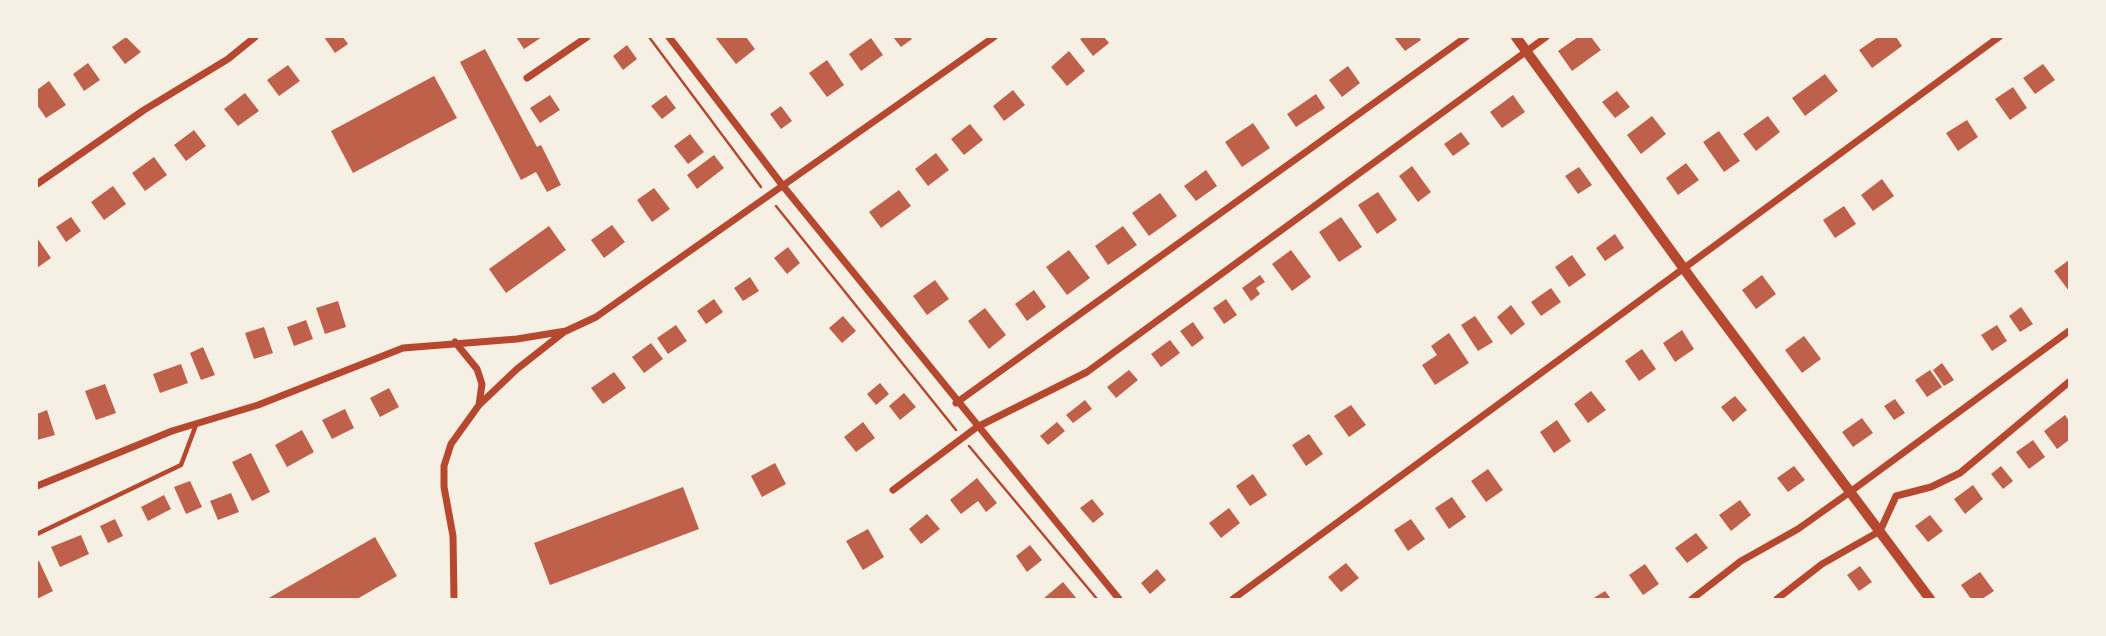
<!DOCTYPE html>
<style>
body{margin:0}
#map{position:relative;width:2106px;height:636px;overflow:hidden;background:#f6efe4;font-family:"DejaVu Sans",sans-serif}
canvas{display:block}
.frame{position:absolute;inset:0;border:38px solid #f6efe4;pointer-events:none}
</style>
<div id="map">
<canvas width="2106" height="636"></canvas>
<div class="frame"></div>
</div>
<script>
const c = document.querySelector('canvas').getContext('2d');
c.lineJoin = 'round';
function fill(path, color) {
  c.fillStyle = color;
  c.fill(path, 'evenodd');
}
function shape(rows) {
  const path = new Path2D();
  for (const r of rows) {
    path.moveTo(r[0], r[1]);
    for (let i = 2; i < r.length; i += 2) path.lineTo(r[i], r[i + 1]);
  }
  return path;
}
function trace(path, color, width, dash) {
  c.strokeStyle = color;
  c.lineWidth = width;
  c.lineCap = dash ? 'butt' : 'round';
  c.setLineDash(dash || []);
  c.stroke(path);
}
fill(shape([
 [126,37,141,52,125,64,112,47],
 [324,37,343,37,348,44,335,53],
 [516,37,542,37,524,49],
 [715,37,746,37,755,49,736,64],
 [893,37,910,37,912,39,901,47],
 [1084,37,1104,37,1109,43,1093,56,1080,39],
 [1394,37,1419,37,1421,40,1405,51],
 [1578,37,1591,37,1601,50,1572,71,1558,51],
 [1878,37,1896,37,1902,46,1872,68,1859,50],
 [871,38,883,55,861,71,849,54],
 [627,45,637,59,623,70,613,56],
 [485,49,537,147,541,145,561,185,547,192,536,172,521,180,460,62],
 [1069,51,1085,71,1067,86,1051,67],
 [827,60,844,85,827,97,809,73],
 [88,63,100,80,84,91,73,74],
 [2043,64,2055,80,2035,94,2023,78],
 [288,65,300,81,279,96,267,80],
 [1348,66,1360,83,1342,97,1329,80],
 [1825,74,1838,91,1805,116,1792,98],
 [434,76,457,118,353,173,331,131],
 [49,81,66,105,46,118,37,105,37,90],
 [2013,87,2027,108,2010,120,1995,99],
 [1013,90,1025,105,1004,121,993,106],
 [1617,91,1630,107,1615,118,1602,102],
 [245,93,259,111,238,126,224,109],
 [1316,94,1325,108,1296,127,1287,114],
 [550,95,560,110,540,123,530,108],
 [666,95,676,108,662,119,651,106],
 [1513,95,1525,112,1502,128,1490,112],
 [781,106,792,121,781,129,770,114],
 [1652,116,1666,134,1641,154,1627,135],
 [1768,116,1780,132,1756,151,1743,134],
 [1967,120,1978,137,1958,151,1946,133],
 [1253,123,1270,148,1242,167,1225,142],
 [970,124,983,140,964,155,951,139],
 [194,130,206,146,186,161,174,145],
 [1719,131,1740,161,1724,172,1703,142],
 [1461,132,1470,144,1453,156,1444,144],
 [690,134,704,152,688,164,674,146],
 [936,153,949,170,928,186,915,169],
 [714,155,724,168,697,189,687,175],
 [154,157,167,175,145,191,132,173],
 [1686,163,1699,180,1678,195,1666,178],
 [1412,166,1431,192,1418,202,1399,176],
 [1579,167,1592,185,1578,194,1565,176],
 [1206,170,1217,186,1196,201,1184,186],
 [1882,179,1894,196,1873,211,1861,195],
 [113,186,126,204,104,220,91,202],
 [654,188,670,209,652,222,637,200],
 [899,190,911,206,881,228,869,212],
 [1378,192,1397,220,1377,234,1358,205],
 [1160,193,1177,216,1149,236,1132,213],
 [1844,206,1856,224,1835,238,1823,220],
 [71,217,81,231,66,242,56,227],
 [1341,217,1362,247,1339,262,1319,232],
 [612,225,625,242,604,258,591,240],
 [549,226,566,250,506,293,489,269],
 [1123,226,1137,245,1108,265,1095,246],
 [1615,234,1624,248,1605,261,1596,248],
 [37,238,51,258,37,268],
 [788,247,800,263,787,274,774,258],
 [1069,250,1090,278,1067,295,1046,267],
 [1291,250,1311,277,1292,291,1272,264],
 [1572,255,1586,275,1569,287,1555,267],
 [2069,260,2069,291,2054,271],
 [1260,275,1265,282,1256,288,1260,294,1251,301,1242,288],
 [1762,275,1776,294,1756,309,1742,290],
 [750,277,759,291,743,301,734,288],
 [935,280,949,299,927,315,913,296],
 [1551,288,1561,302,1541,316,1531,302],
 [1034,290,1046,307,1027,321,1015,304],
 [714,299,723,312,706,324,697,311],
 [1226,299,1237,315,1224,324,1213,308],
 [338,301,346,327,325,334,316,308],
 [1511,305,1525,324,1511,335,1497,317],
 [2021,307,2033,324,2020,332,2009,316],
 [985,308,1006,335,989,349,968,321],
 [843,316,856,331,842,343,829,328],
 [1475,316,1493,342,1478,351,1461,325],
 [306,320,313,339,294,346,287,327],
 [1193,322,1204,338,1192,347,1180,331],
 [676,325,687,341,668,354,657,338],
 [1997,325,2007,341,1992,351,1981,335],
 [264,327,273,353,254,359,245,333],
 [1682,330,1694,349,1675,362,1663,343],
 [1449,333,1469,363,1435,385,1422,365,1437,355,1431,346],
 [1804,336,1821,359,1802,373,1785,350],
 [1170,340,1180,353,1161,367,1151,354],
 [651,343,663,359,644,373,632,357],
 [203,347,215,375,201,380,190,353],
 [1642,349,1656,369,1639,381,1625,361],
 [1942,363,1954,380,1944,386,1933,370],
 [181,364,188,383,160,393,153,374],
 [1129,370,1138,380,1116,398,1107,387],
 [1930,370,1942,387,1927,397,1915,380],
 [614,372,626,388,603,404,591,388],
 [880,383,889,394,876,405,867,394],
 [105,384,116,413,96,420,85,391],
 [389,388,399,407,380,417,370,398],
 [1591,391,1606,410,1588,423,1574,404],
 [904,393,916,407,900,420,889,406],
 [1735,396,1747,410,1733,422,1721,407],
 [1895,399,1905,413,1894,420,1884,406],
 [1085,400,1092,409,1073,423,1066,415],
 [1351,405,1366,425,1349,437,1334,416],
 [345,409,354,428,332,439,322,420],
 [47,410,55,435,37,440,37,414],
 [2065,415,2069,421,2069,440,2057,449,2044,431],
 [1862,418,1873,433,1853,447,1842,432],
 [1557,420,1571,441,1554,453,1540,432],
 [863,422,875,438,856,452,844,437],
 [1057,422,1065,431,1048,445,1040,436],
 [302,430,314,452,287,467,275,445],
 [1309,434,1323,454,1306,466,1292,445],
 [2033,440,2045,457,2029,469,2016,452],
 [251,453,270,492,252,501,232,462],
 [775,463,786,484,762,497,751,476],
 [1794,466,1805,480,1788,492,1777,478],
 [2001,466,2013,481,2003,489,1991,474],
 [1488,469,1503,490,1486,502,1471,481],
 [1253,474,1267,495,1250,506,1236,486],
 [977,478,997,503,986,512,978,501,961,514,950,500],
 [190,481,202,507,186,514,174,487],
 [1973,485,1983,499,1965,514,1954,499],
 [683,487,699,529,550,585,534,543],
 [231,493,239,512,218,520,210,501],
 [164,495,171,509,148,521,141,507],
 [1452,497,1466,517,1449,529,1435,508],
 [1092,499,1104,514,1093,523,1080,508],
 [1740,500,1751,515,1731,531,1719,515],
 [1229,508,1240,523,1221,538,1209,523],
 [927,514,940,529,921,544,909,529],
 [1930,515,1943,531,1928,542,1915,526],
 [115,519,123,536,108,543,100,526],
 [1411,519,1425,539,1408,551,1394,530],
 [868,529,884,557,863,570,846,541],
 [1696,533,1708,548,1687,563,1675,548],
 [81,535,89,554,60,567,51,547],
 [375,537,397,576,357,599,267,599],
 [1030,545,1042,560,1027,572,1016,556],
 [39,561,53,591,37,599,37,562],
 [1346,563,1359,578,1341,592,1328,577],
 [1645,564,1659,584,1643,595,1629,575],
 [1860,566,1872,582,1859,591,1847,575],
 [1157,569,1166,580,1150,594,1141,583],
 [1980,572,1994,591,1982,599,1971,599,1961,585],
 [1063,582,1077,599,1043,599],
 [1605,591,1611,599,1592,599]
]), '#bf614a');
trace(shape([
 [649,37,761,187],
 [776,206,956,430],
 [969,446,1097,599]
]), '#b5482f', 2.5);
trace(shape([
 [37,534,181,465,196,425]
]), '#b5482f', 4.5);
trace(shape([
 [669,37,783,186,1119,599],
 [527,78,587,37],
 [37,184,144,110,228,59,255,37],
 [455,342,477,369,482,384,479,405],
 [956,403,1466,37],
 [37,486,172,431,258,405,403,348,517,339,566,331,596,317,994,37],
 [893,490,977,427,1087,372,1546,37],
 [454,599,453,536,444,487,444,466,451,444,479,405,517,369,564,332],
 [1233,599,1999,37],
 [1692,599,1741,561,1798,529,1850,492,2069,331],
 [1777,599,1822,564,1880,531,1896,496,1931,487,1960,473,2069,382]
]), '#b5482f', 7);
trace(shape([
 [1516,37,1695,284,1930,599]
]), '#b5482f', 10);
</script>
